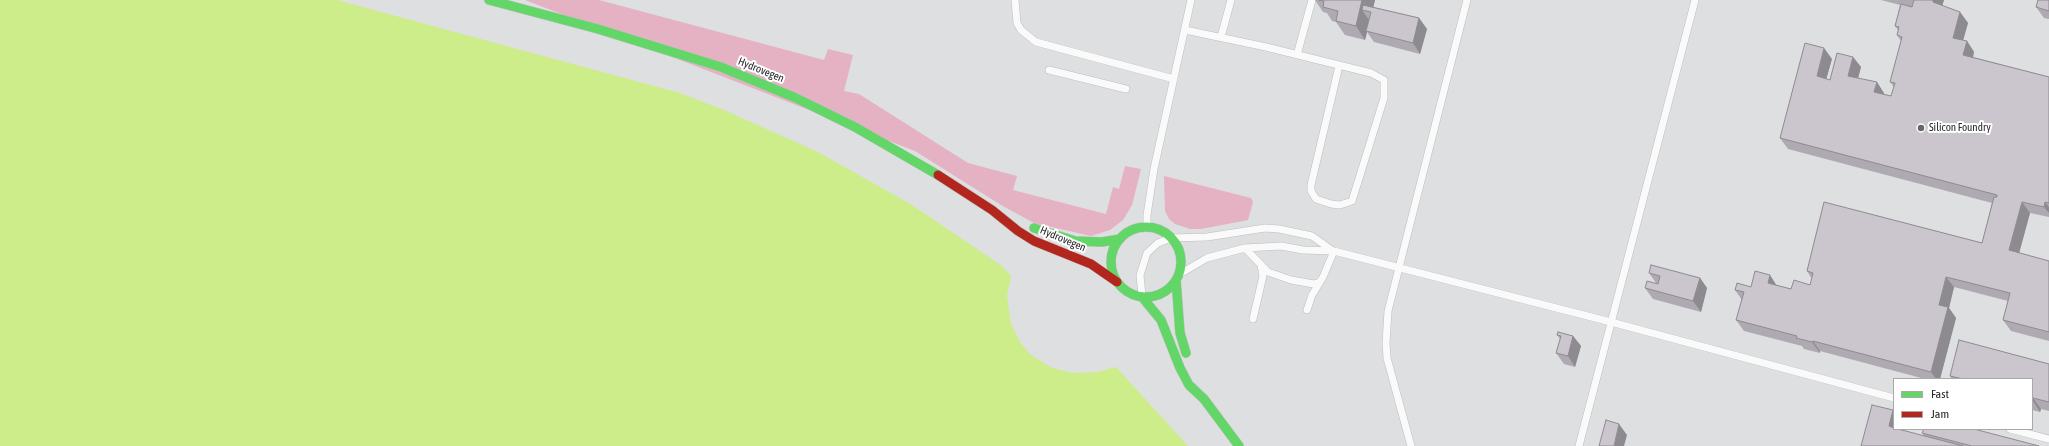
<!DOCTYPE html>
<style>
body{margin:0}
#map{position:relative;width:2049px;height:446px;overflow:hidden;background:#e3dce6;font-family:"Asap Condensed",sans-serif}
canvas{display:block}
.legend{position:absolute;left:1893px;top:378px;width:140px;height:52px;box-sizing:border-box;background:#fff;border:1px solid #a9a9a9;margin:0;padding:5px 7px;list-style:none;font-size:12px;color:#272727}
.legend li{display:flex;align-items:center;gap:8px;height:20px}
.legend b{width:20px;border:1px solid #a9a9a9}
</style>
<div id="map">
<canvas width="2049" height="446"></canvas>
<ul class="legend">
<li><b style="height:5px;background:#63d668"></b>Fast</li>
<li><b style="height:5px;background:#b3261e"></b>Jam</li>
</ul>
</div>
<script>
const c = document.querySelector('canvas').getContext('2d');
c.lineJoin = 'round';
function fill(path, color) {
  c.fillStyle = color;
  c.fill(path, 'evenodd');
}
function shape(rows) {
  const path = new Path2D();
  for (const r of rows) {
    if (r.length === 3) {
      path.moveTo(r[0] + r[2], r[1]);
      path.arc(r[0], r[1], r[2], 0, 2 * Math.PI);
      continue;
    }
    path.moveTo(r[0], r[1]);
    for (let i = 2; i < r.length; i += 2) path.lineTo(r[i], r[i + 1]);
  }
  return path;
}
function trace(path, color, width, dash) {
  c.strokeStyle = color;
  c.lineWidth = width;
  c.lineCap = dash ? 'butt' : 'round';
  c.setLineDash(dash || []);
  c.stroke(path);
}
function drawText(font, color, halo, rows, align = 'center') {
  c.font = font + ' "Asap Condensed",sans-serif';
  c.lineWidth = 4;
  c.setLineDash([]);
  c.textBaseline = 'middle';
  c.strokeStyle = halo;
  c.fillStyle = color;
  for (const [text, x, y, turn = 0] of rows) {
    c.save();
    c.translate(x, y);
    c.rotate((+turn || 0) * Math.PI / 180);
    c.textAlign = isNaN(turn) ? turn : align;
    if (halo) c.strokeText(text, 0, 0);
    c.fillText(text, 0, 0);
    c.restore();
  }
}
fill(shape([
 [337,0,2049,0,2049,446,1188,446,1116,367,1097,372,1073,373,1052,368,1031,355,1020,342,1011,324,1007,296,1011,276,1002,266,912,205,818,152,724,110,680,93],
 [1894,379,2032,379,2032,429,1894,429]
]), '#dedfe0');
fill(shape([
 [525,0,599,0,824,60,828,49,853,55,844,91,859,94,968,163,1017,176,1013,190,1106,214,1113,187,1119,189,1125,166,1141,169,1132,205,1123,220,1110,230,1091,236,1034,223,1001,205,915,151],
 [1164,176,1251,198,1253,202,1248,220,1201,229,1190,229,1175,224,1169,219,1165,211]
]), '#e4b2c3');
fill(shape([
 [0,0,337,0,680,93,724,110,818,152,912,205,1002,266,1011,276,1007,296,1011,324,1020,342,1031,355,1052,368,1073,373,1097,372,1116,367,1188,446,0,446]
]), '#cced8a');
const lane = shape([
 [1015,0,1017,23,1021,30,1036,42,1174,79],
 [1185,30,1266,47,1371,73,1384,80,1384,98,1352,201,1340,205,1331,204,1316,199,1311,191,1311,185,1339,66],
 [1221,37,1231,0],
 [1297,55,1312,0],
 [1049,70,1126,89],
 [1147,227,1147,215,1154,169,1191,0],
 [1245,248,1268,272,1291,280,1314,284,1320,282,1323,277,1334,251],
 [1178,275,1207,258,1245,248,1281,246,1303,250,1334,251,1611,322,1894,398],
 [1142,296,1140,275,1147,253,1158,243,1171,238,1207,237,1265,228,1279,229,1312,236,1333,251],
 [1307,310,1312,295,1320,282],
 [1253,319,1263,276,1261,265],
 [2010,429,2049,439],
 [1411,446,1387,358,1386,343,1388,311,1467,0],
 [1579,446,1695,0]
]);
const fast = shape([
 [489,0,598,29,721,67,796,98,855,127,938,175],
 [1146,262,35],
 [1034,228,1075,241,1102,242,1120,239],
 [1176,280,1180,333,1186,353],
 [1142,297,1161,320,1180,368,1189,385,1204,399,1239,446]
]);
const jam = shape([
 [938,175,992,210,1018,231,1034,241,1091,264,1117,282]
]);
trace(lane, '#bebebf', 8);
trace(fast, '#bebebf', 10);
trace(jam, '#bebebf', 10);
trace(lane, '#fbfafb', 7);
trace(fast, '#63d668', 9);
trace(jam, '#b3261e', 9);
fill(shape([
 [1315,0,1375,0,1373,7,1419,18,1427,29,1420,54,1374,42,1367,32,1365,40,1345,35,1336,22,1332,21,1327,13,1323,12],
 [1881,0,1944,0,1942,6,1960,12,1968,23,1963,40,1967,41,1974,52,1973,57,2049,77,2049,217,2030,213,2019,253,2049,261,2049,341,2011,331,2003,320,2008,301,1954,287,1949,308,1956,318,1940,379,1925,379,1820,351,1820,353,1804,349,1802,346,1744,331,1736,320,1742,300,1735,290,1751,287,1777,286,1791,289,1810,285,1812,279,1807,271,1982,243,1992,203,1788,149,1780,138,1832,59,1826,79,1830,80,1853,57,1861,67,1858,78,1884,93,1884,94,1891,96,1894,87,1890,82,1901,41,1897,35,1898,30,1895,26,1900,5],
 [2049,0,2049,19,2044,18,2036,7],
 [1649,273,1700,278,1707,288,1701,312,1653,299,1645,288,1656,283],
 [1557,335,1573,336,1581,346,1575,367,1564,364,1556,353,1560,339],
 [2049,364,2049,411,2041,409,2040,412,2032,410,2032,379,1952,379,1950,376],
 [1893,410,1894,412,1894,429,1924,436,1922,433,2039,446,1861,446]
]), '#afaab1');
fill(shape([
 [1362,0,1375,0,1372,13,1371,12,1362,10,1369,20,1366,31,1367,32,1365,40,1356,26],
 [1933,0,1944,0,1940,13,1933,2],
 [1960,12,1968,23,1961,48,1953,38],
 [1419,18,1427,29,1420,54,1413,43],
 [1967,41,1974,52,1971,65,1963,55],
 [1824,48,1832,59,1824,87,1817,76],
 [1853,57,1861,67,1856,86,1848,76],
 [1877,82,1884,93,1882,102,1874,92],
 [2022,202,2030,213,2017,261,2009,250],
 [2045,202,2049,207,2049,213,2044,207],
 [1770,275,1777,286,1768,283],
 [1946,277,1954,287,1949,308,1956,318,1940,379,1936,379,1931,372,1939,305],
 [1700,278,1707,288,1701,312,1693,301],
 [1573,336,1581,346,1575,367,1568,356],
 [1813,341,1820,351,1820,353,1812,342],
 [2033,398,2041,409,2040,412,2033,401],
 [1893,410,1894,412,1894,429,1889,426],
 [1619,424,1627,435,1624,446,1614,446]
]), '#8e8b90');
const building = shape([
 [1319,0,1362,0,1356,26,1336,21,1338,11,1323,7,1324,1,1319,0],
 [1914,0,1933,0,1933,2,1960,12,1953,38,1967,41,1963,55,2049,77,2049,203,2045,202,2044,207,2022,202,2009,250,2049,261,2049,332,2003,320,2010,293,1946,277,1939,305,1948,307,1931,372,1813,341,1812,342,1796,338,1797,336,1736,320,1744,292,1735,290,1737,283,1751,287,1755,271,1770,275,1768,283,1791,289,1794,280,1810,285,1813,273,1807,271,1824,202,1982,243,1994,197,1997,197,1997,195,1780,138,1805,43,1824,48,1817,76,1830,80,1837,53,1853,57,1848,76,1877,82,1874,92,1891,96,1895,83,1890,82,1902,37,1897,35,1899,27,1895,26,1901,4,1912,7,1914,0],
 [2038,0,2049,0,2049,11,2036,7,2038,0],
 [1363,5,1419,18,1413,43,1366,31,1371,12,1362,10,1363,5],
 [1651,265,1700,278,1693,301,1645,288,1647,281,1658,284,1660,276,1649,273,1651,265],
 [1558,332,1573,336,1568,356,1556,353,1561,336,1557,335,1558,332],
 [1959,340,2049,364,2049,402,2033,398,2033,401,2032,401,2032,379,1963,379,1950,376,1959,340],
 [1872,405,1893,410,1889,426,1894,428,1894,429,1898,429,1963,446,1861,446,1872,405],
 [1606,420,1619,424,1614,446,1599,446,1606,420],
 [1924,429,1974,429,2039,446,1972,446,1922,433,1924,429]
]);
fill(building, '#cbc6ce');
trace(building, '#8e8b90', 1);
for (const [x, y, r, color] of [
 [1921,128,4,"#69666a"]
]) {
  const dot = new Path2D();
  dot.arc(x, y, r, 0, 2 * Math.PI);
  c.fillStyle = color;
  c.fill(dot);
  trace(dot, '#fff', 1.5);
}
drawText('11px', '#272727', '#fff', [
 ["Hydrovegen",761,70,22],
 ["Hydrovegen",1063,239,23]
]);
drawText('11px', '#272727', '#fff', [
 ["Silicon Foundry",1929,128]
], 'left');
</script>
